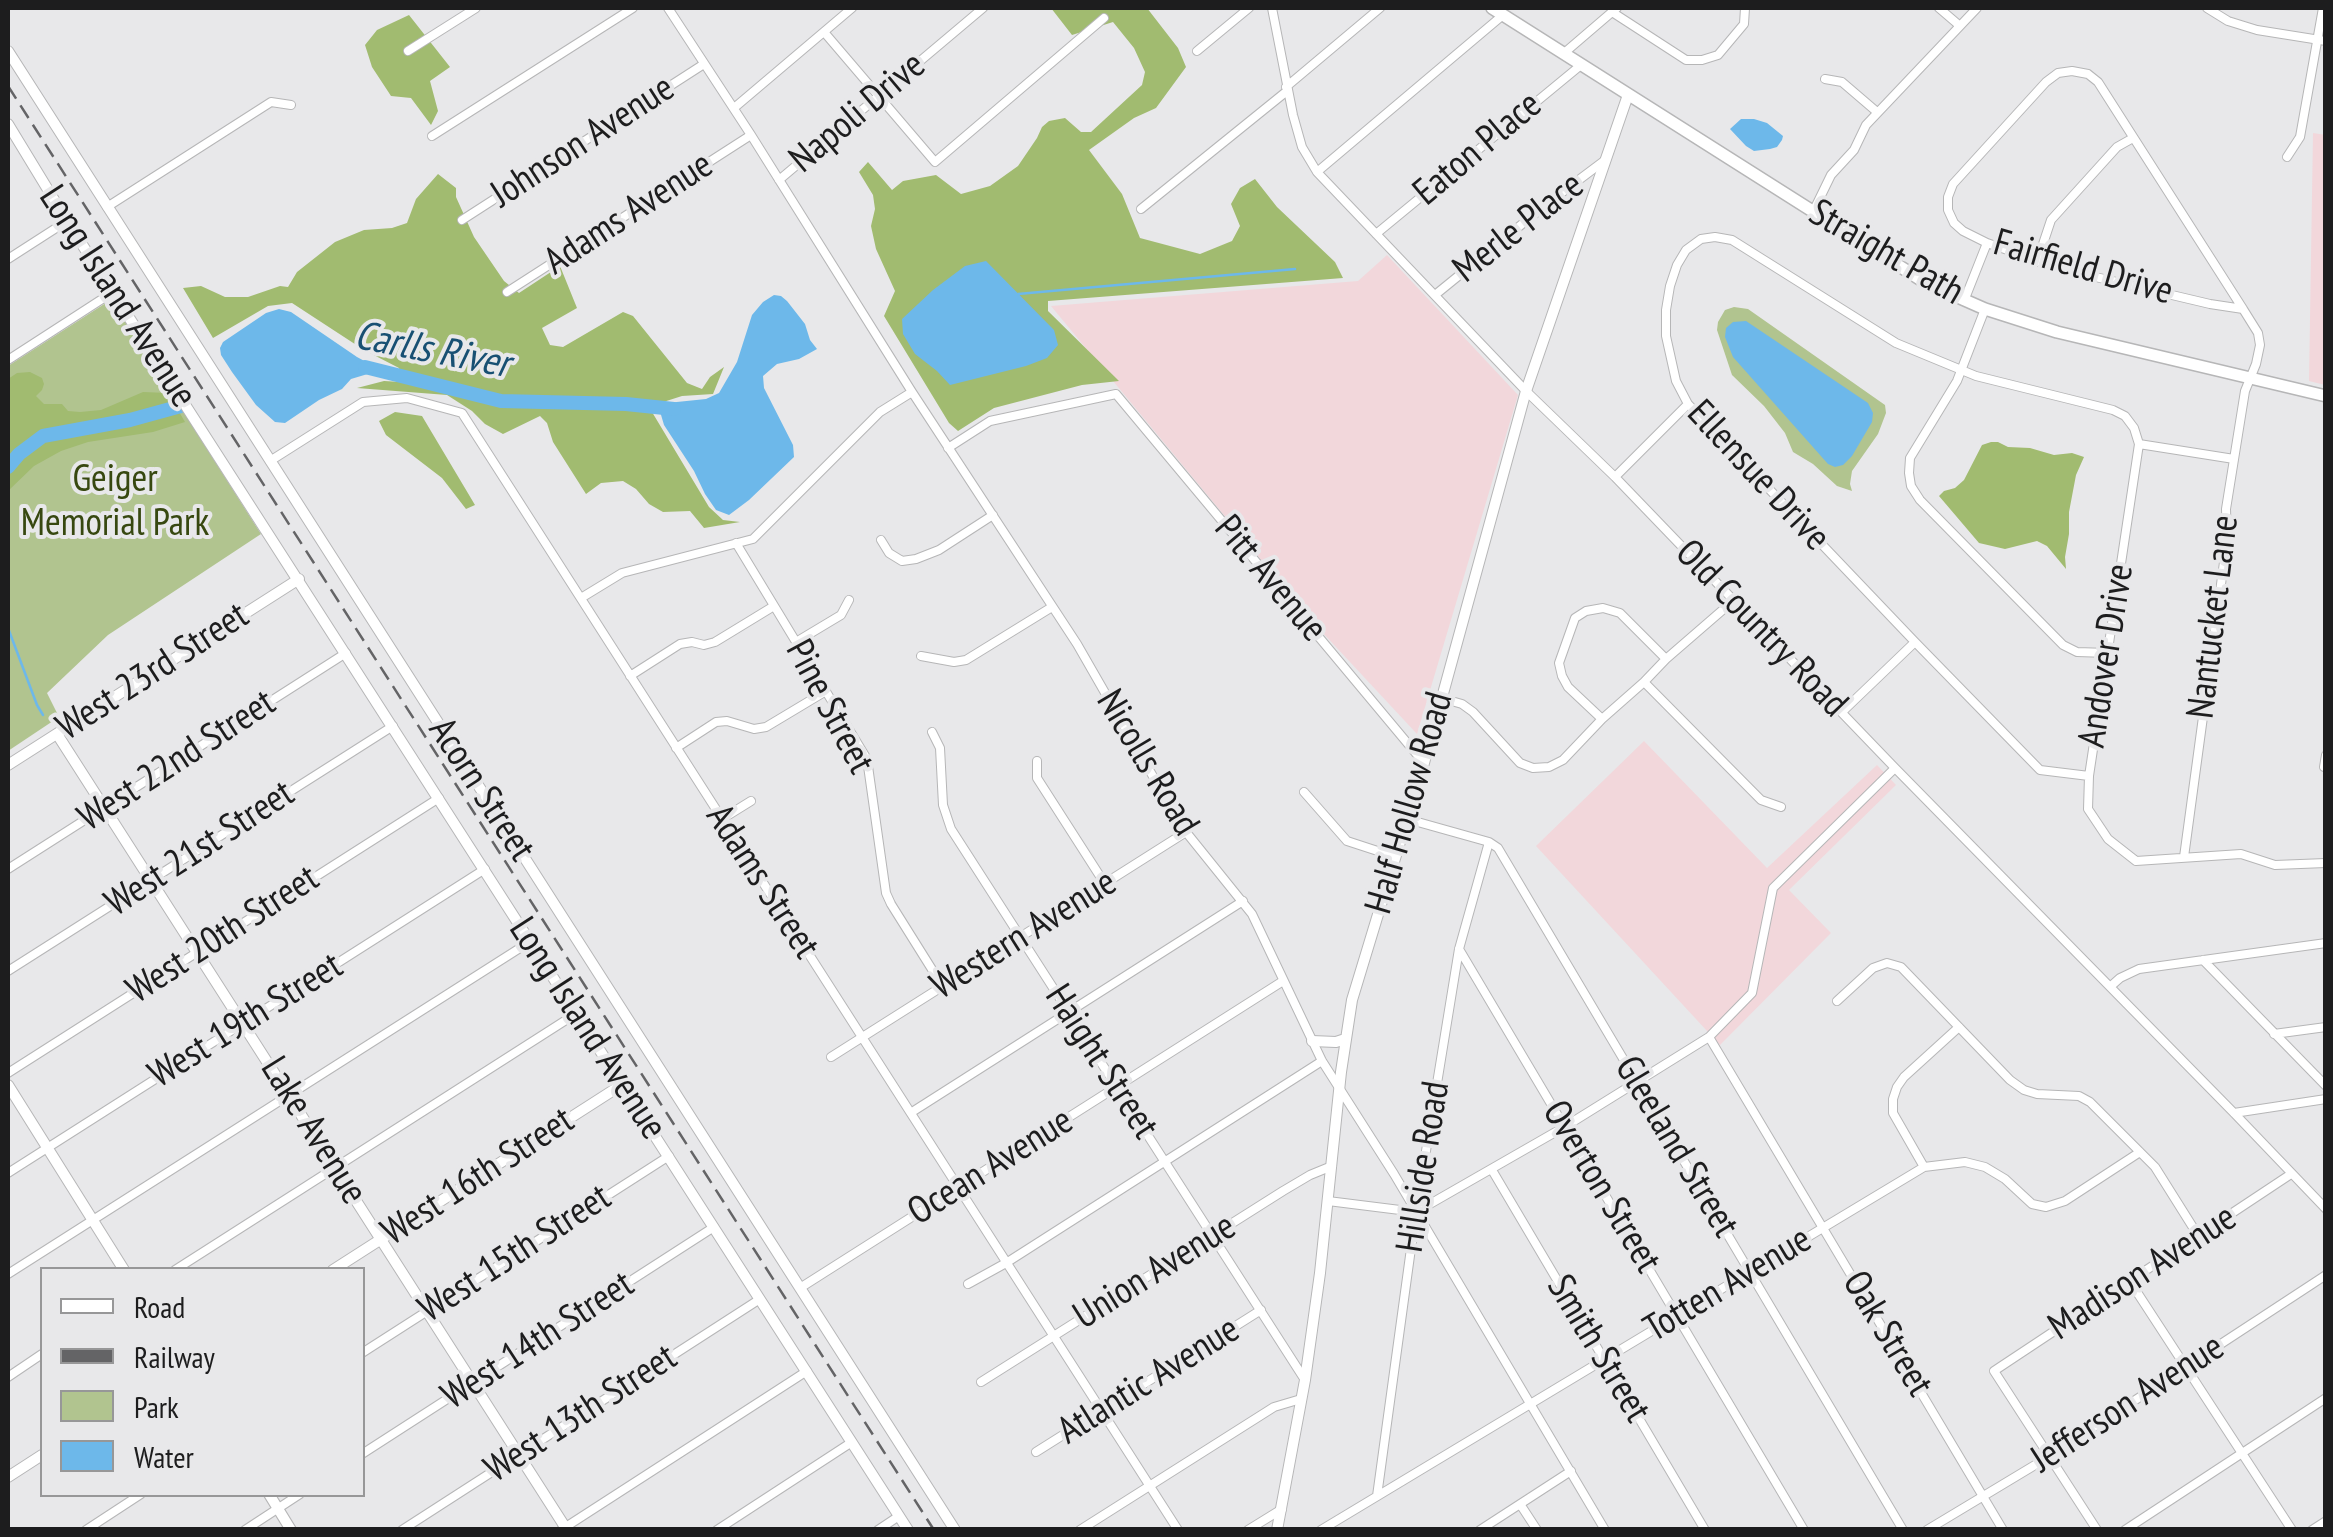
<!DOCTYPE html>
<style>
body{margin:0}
#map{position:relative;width:2333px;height:1537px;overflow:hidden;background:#e8e8ea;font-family:"PT Sans Narrow",sans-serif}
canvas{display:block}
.frame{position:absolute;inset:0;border:10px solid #1d1d1e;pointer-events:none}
.legend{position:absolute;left:40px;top:1267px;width:325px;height:230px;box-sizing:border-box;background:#e8e8ea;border:2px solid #979798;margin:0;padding:12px 18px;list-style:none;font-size:30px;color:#1d1d1e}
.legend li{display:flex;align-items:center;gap:20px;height:50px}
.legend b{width:50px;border:2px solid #979798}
</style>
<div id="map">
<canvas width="2333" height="1537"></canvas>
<div class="frame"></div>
<ul class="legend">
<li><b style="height:12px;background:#fff"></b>Road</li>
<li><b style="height:12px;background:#646466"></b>Railway</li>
<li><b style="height:28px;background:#b1c48f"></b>Park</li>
<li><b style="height:28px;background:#6db8ea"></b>Water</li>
</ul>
</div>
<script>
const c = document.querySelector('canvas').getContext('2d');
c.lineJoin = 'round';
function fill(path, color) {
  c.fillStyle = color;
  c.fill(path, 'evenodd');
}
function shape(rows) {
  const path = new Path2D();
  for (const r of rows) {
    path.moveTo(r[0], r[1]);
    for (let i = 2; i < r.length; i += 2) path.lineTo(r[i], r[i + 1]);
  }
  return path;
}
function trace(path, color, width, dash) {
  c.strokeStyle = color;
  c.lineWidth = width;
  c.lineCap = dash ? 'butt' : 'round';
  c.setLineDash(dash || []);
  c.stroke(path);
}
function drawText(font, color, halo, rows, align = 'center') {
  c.font = font + ' "PT Sans Narrow",sans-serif';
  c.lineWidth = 8;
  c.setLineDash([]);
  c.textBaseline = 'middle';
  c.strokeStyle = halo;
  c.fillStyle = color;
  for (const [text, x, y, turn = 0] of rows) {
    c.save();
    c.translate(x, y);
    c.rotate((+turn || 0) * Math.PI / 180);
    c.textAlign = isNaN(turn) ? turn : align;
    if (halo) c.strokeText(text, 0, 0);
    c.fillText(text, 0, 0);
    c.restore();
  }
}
fill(shape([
 [2313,133,2326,135,2325,385,2309,381],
 [1387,255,1518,395,1417,734,1309,618,1051,306,1358,281],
 [1644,741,1767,868,1877,765,1896,785,1789,890,1831,933,1720,1045,1536,846]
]), '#f2d7db');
fill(shape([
 [112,299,261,534,108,635,47,693,59,717,8,751,8,366],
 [1734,307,1748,309,1885,405,1886,413,1878,434,1852,471,1850,484,1852,491,1837,486,1813,464,1793,452,1785,433,1764,406,1732,375,1717,330,1718,322,1725,310]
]), '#b1c48f');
fill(shape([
 [1051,8,1147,8,1178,48,1186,67,1156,108,1134,118,1089,150,1122,194,1140,238,1200,254,1232,241,1240,226,1231,204,1240,188,1255,179,1277,207,1335,262,1343,278,1048,301,1048,311,1119,381,1082,385,994,408,958,431,949,423,884,316,895,291,876,249,871,226,875,209,873,195,859,172,868,162,892,190,903,181,936,175,961,194,990,186,1018,166,1037,138,1042,127,1049,121,1065,118,1081,132,1091,132,1142,85,1145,72,1134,48,1113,22,1072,35],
 [409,15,450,67,430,81,438,111,431,125,411,98,391,96,372,67,365,45,377,30],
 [438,174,456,188,456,197,474,237,504,281,519,293,560,266,577,308,542,328,550,345,563,347,623,312,633,316,687,383,702,389,710,377,724,367,713,394,682,396,657,404,650,404,652,412,709,507,723,520,740,522,704,528,690,511,663,512,649,504,636,489,623,481,601,483,586,494,553,442,547,423,540,416,503,434,485,424,472,411,447,395,357,388,384,381,401,382,399,368,364,350,292,303,268,306,213,338,183,288,201,286,225,297,248,297,280,286,288,287,297,272,335,242,364,230,392,228,407,223,416,199],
 [30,372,42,378,44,384,42,390,36,396,44,404,62,404,68,411,80,412,101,410,143,392,168,393,185,422,153,432,88,442,61,451,34,466,8,491,8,379,17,373],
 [395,412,422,416,475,505,466,509,442,478,386,435,379,421],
 [1991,442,1998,442,2008,447,2030,448,2054,455,2072,453,2084,457,2076,475,2069,512,2069,534,2065,557,2066,569,2047,546,2037,541,2005,549,1979,543,1939,496,1944,491,1955,488,1964,480,1982,445]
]), '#a1bb70');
fill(shape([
 [1741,119,1754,119,1767,123,1783,136,1782,140,1777,147,1770,149,1754,151,1746,146,1730,129],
 [986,261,1054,330,1058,345,1047,358,1026,366,950,385,937,371,915,354,903,334,902,319,933,290,965,266],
 [774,295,781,296,787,301,805,324,810,340,817,349,799,359,777,364,763,376,764,388,793,445,794,457,749,500,729,515,716,510,705,494,694,471,664,425,659,408,667,403,706,399,719,393,737,362,752,315,763,302],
 [279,309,291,312,357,357,381,370,351,379,342,389,319,400,285,423,275,422,256,405,232,372,221,355,220,348,223,342,266,313],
 [1746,321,1868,403,1873,413,1872,422,1852,456,1843,465,1835,467,1828,464,1733,357,1725,337,1726,328,1733,322]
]), '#6db8ea');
trace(shape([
 [1018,294,1295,269],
 [8,628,37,705,43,715]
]), '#6db8ea', 2.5);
trace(shape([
 [365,367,501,401,626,404,674,409],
 [8,467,19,454,43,436,130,420,181,406]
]), '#6db8ea', 14);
const minor = shape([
 [668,8,751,135,912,392,1077,644,1174,813,1186,832,1252,914,1322,1061,1394,1174,1605,1530],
 [1272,8,1293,115,1302,147,1317,172,1526,391,1615,477,1895,768,2234,1113,2326,1209],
 [1617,8,1612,12,1686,60,1702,60,1718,55,1744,24,1745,8],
 [1939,8,1960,26],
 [2207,8,2228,21,2257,30,2326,41],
 [824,32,935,162,1104,18],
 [408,51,476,8],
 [1197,51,1249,8],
 [1563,54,1612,12],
 [1825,79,1842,82,1877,112],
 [1286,87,1380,8],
 [734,108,852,8],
 [432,136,633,8],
 [2287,157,2300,137,2323,8],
 [1317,172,1503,15],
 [779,180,983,8],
 [107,207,271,102,291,105],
 [1141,209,1287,91],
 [1813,212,1831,175,1854,150,1866,125,1977,8],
 [462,220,704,64],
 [1376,234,1581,65],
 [8,259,67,221],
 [2037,262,2051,220,2117,147,2133,138],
 [507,292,751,135],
 [1435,295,1548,203,1604,161],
 [1964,301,1987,243],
 [1985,309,1957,381,1910,458,1909,473,1911,486,1920,500,2063,645,2077,652,2108,653],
 [8,360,113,292],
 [2139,444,2234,459],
 [948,448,990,421,1116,394,1424,763],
 [270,461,363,402,407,398,462,413,1178,1530],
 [1615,477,1688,404],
 [881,540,889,553,902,561,916,559,939,550,993,515],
 [736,543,867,759,886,893,891,904,943,987],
 [581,598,622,573,753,539,880,412,912,392],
 [796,642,841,615,849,600],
 [921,656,954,662,966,660,1052,607],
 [630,676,680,644,692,642,704,645,715,642,774,606],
 [1644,682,1761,800,1781,807],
 [1441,698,1462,704,1473,712,1520,763,1533,768,1549,767,1563,760,1602,719,1644,682,1666,659,1733,601],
 [1842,712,1915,642],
 [1602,719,1568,687,1562,676,1559,663,1575,618,1586,611,1603,608,1620,613,1666,659],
 [932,732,940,748,943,805,951,829,1305,1380],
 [676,748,716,722,727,721,754,729,766,727,826,691],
 [1037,761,1037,778,1105,884],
 [2324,767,2326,755],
 [2089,776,2040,770,1915,642,1688,404,1676,381,1666,336,1666,310,1670,286,1677,265,1686,250,1701,239,1715,237,1732,240,1896,343,1976,376,2113,410,2125,416,2134,428,2139,444,2089,776,2088,809,2108,839,2136,861,2241,854,2275,865,2326,863],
 [1304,792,1347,841,1396,857],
 [722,819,751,801],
 [1407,819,1489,842,1498,848,1903,1530],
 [2184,857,2227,540,2226,509,2245,391,2256,364,2260,345,2258,333,2243,309,2210,304,2066,270,1987,243,1963,231,1954,223,1948,210,1948,197,1953,184,2046,82,2058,73,2072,71,2088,74,2098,82,2243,309],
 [8,869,346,653],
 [1459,949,1804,1530],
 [2203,960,2326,1086],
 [8,971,393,726],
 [2111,986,2120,978,2139,969,2326,943],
 [1837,1001,1873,968,1887,963,1901,967,2010,1080,2024,1090,2037,1094,2079,1096,2090,1102,2155,1167,2199,1237],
 [2274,1034,2326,1027],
 [1709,1037,2003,1530],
 [831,1057,1186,832],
 [8,1073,439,798],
 [912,1112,1243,901],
 [2234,1113,2326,1099],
 [1924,1167,1893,1113,1893,1099,1897,1087,1904,1077,1959,1027],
 [1492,1170,1705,1530],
 [8,1173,485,869],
 [1328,1201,1416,1212,1566,1126,1709,1037,1752,993,1773,888,1895,768],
 [175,1270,577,1013],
 [8,1274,531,941],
 [2131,1283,2292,1530],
 [968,1284,1006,1263,1322,1061],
 [800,1288,1283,981],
 [362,1353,669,1156],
 [8,1377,42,1354],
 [981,1382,1283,1191,1310,1175,1332,1166],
 [1036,1452,1261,1310],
 [362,1454,714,1227],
 [1377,1496,1416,1212,1459,949,1489,842],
 [1520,1504,1537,1530],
 [86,1530,141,1494],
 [245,1530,300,1494],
 [402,1530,760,1299],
 [561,1530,807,1371],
 [717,1530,852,1442],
 [878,1530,899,1516],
 [1080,1530,1274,1407,1301,1399],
 [1248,1530,1282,1509],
 [1321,1530,1924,1167,1965,1162,1985,1167,2005,1179,2032,1204,2046,1207,2065,1201,2140,1152],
 [1480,1530,1571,1471],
 [1927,1530,2050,1456,2326,1275],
 [2097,1530,1994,1371,2291,1174],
 [2125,1530,2326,1398],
 [2312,1530,2326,1521]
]);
const tertiary = shape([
 [8,51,955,1530],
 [8,124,67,221,908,1530],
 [57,734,567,1530],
 [8,765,299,579],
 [1312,1041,1336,1042,1345,1039],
 [8,1085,124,1270],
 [333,1270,623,1084],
 [8,1477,42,1455],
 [269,1494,291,1530],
 [1277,1530,1305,1380,1320,1273,1341,1072,1352,1000,1424,763,1526,391,1628,95]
]);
const secondary = shape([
 [1492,8,1926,283,1985,309,2057,332,2326,396]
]);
trace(minor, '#b6b6b7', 10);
trace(tertiary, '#b6b6b7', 12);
trace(secondary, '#b6b6b7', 14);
trace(minor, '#fff', 8);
trace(tertiary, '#fff', 10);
trace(secondary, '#fff', 11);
trace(shape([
 [8,86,934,1530]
]), '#646466', 2.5, [15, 8]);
drawText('38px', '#1d1d1e', '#e8e8ea', [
 ["Napoli Drive",858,113,-40],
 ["Johnson Avenue",583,142,-33],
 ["Eaton Place",1478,149,-40],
 ["Adams Avenue",629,214,-33],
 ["Merle Place",1519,228,-38],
 ["Straight Path",1886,253,30],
 ["Fairfield Drive",2083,268,16],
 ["Long Island Avenue",117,297,57],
 ["Ellensue Drive",1758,476,47],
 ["Pitt Avenue",1270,579,50],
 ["Nantucket Lane",2214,617,-83],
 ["Old Country Road",1761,629,46],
 ["Andover Drive",2107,656,-81],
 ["West 23rd Street",153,672,-33],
 ["Pine Street",829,707,62],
 ["West 22nd Street",177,761,-33],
 ["Nicolls Road",1147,763,59],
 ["Acorn Street",481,790,57],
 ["Half Hollow Road",1410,803,-74],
 ["West 21st Street",200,849,-33],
 ["Adams Street",762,882,57],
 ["West 20th Street",223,935,-33],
 ["Western Avenue",1024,935,-32],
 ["West 19th Street",246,1021,-32],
 ["Long Island Avenue",587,1029,57],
 ["Haight Street",1101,1062,57],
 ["Lake Avenue",313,1131,58],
 ["Gleeland Street",1676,1147,59],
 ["Ocean Avenue",991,1167,-32],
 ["Hillside Road",1424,1167,-81],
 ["West 16th Street",478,1177,-33],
 ["Overton Street",1601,1187,59],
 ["West 15th Street",515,1254,-33],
 ["Union Avenue",1155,1272,-32],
 ["Madison Avenue",2143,1273,-33],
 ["Totten Avenue",1728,1285,-31],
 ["Oak Street",1887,1334,59],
 ["West 14th Street",538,1341,-33],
 ["Smith Street",1598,1349,59],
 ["Atlantic Avenue",1149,1381,-32],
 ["Jefferson Avenue",2128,1404,-33],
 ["West 13th Street",581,1414,-33]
]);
drawText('38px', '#374810', '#e8e8ea', [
 ["Geiger",115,480],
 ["Memorial Park",115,524]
]);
drawText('italic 40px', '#185073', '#e8e8ea', [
 ["Carlls River",432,351,11]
]);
</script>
